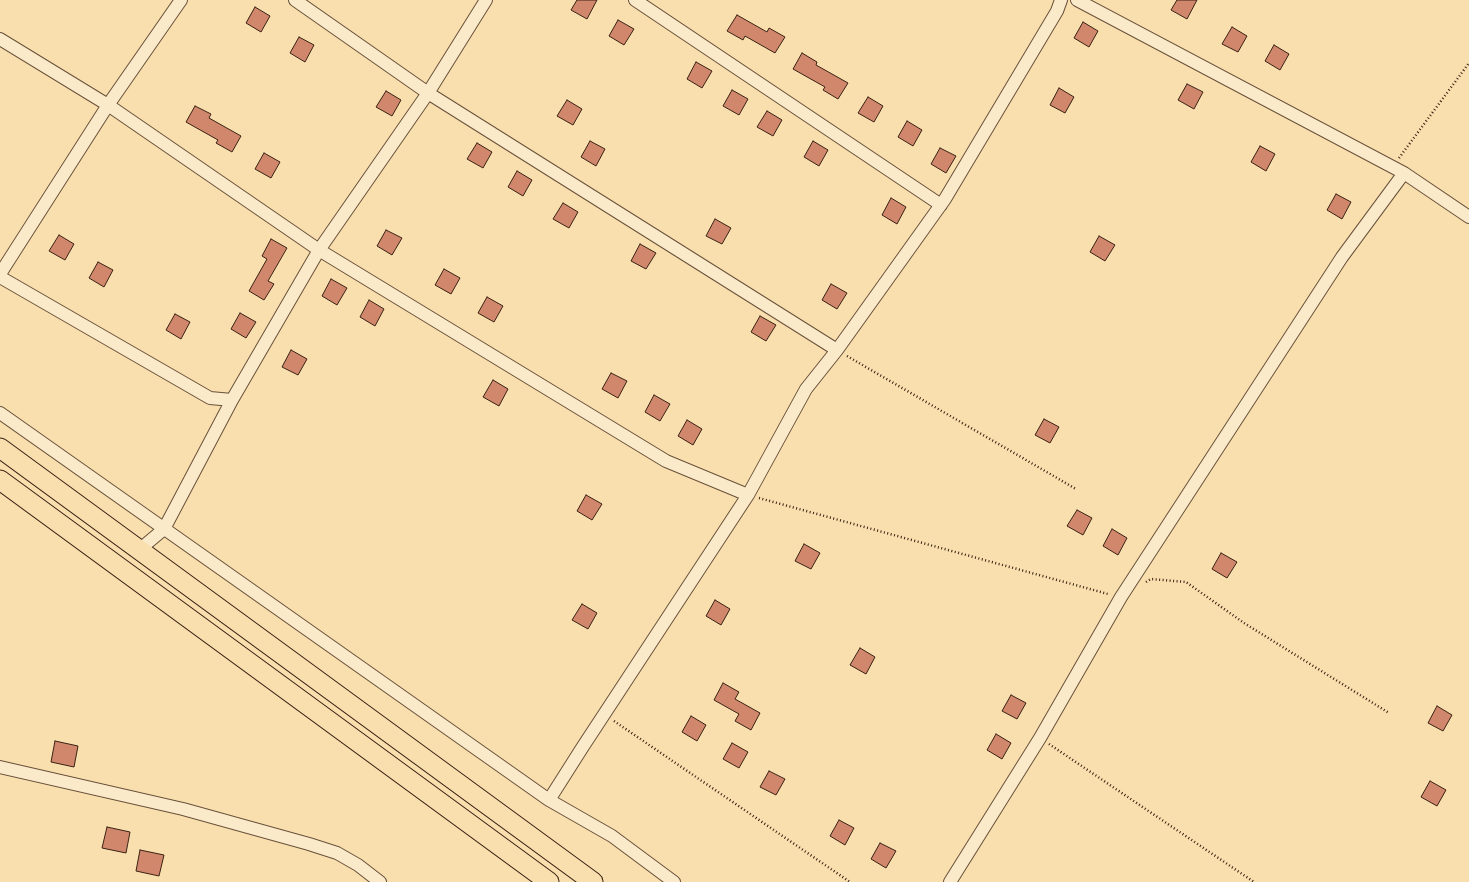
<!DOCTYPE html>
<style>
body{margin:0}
canvas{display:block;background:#f9dfae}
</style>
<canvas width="1469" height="882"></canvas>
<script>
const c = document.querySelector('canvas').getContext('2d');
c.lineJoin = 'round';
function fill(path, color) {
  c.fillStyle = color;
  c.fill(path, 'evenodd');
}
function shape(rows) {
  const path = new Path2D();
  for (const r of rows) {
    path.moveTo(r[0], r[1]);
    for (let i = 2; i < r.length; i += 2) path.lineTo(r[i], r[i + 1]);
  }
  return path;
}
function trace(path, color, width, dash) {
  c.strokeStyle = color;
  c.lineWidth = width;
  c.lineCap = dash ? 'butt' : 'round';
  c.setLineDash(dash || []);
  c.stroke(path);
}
const building = shape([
 [577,0,597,0,587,19,571,10,577,0],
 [1177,0,1197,0,1187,19,1171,10,1177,0],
 [255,7,270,16,261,32,246,23,255,7],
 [737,15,767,32,769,28,785,37,775,53,745,36,743,40,727,31,737,15],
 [618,20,634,29,624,45,609,36,618,20],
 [1083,22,1098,31,1089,47,1074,38,1083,22],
 [1232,27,1247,36,1238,52,1222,44,1232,27],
 [299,37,314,45,305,62,290,53,299,37],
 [1274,45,1289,54,1280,70,1265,61,1274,45],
 [802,53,817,62,816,65,848,83,838,99,823,90,825,87,793,69,802,53],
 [696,62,712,71,702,88,687,79,696,62],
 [1187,84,1203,92,1194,109,1178,100,1187,84],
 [1059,88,1074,97,1065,113,1050,105,1059,88],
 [732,90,748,99,739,115,723,106,732,90],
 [386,91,401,100,392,116,376,107,386,91],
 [868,97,883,106,874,122,858,113,868,97],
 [567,100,582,109,573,125,557,116,567,100],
 [195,106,211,114,209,118,241,136,232,152,216,143,218,140,186,122,195,106],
 [767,111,782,120,773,136,757,127,767,111],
 [907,121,922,130,913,146,898,137,907,121],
 [590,141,605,149,596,166,581,157,590,141],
 [813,141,828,150,819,166,804,157,813,141],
 [477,143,492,152,483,168,467,159,477,143],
 [1260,146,1275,154,1266,171,1251,162,1260,146],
 [940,148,956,156,946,173,931,164,940,148],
 [264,153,280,162,271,178,255,169,264,153],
 [517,171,532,180,523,196,508,187,517,171],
 [1336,194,1351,202,1342,219,1327,210,1336,194],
 [891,198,906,207,897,224,882,215,891,198],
 [563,203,578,212,569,228,553,219,563,203],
 [715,219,731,228,722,244,706,236,715,219],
 [386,230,402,238,392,255,377,246,386,230],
 [59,235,74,244,65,260,49,251,59,235],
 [1099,236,1115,245,1105,261,1090,252,1099,236],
 [271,239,287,248,268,281,274,284,264,300,249,291,267,259,262,256,271,239],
 [640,244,656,253,646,269,631,261,640,244],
 [98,262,113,270,104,287,89,278,98,262],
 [444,269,460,278,451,294,435,285,444,269],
 [331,279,347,288,337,305,322,296,331,279],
 [831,284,847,293,837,309,822,300,831,284],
 [487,297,503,306,494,322,478,313,487,297],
 [369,300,384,309,375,326,360,317,369,300],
 [240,313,256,322,246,338,231,329,240,313],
 [175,314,190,322,181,339,166,330,175,314],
 [760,316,776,325,766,341,751,332,760,316],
 [291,350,307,359,298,375,282,367,291,350],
 [611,373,627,381,618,398,602,389,611,373],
 [493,380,508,389,499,406,483,397,493,380],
 [654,395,670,404,660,421,645,412,654,395],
 [1044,419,1059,427,1050,443,1035,435,1044,419],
 [687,420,702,429,693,445,678,436,687,420],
 [586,495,602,504,592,520,577,511,586,495],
 [1077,510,1092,518,1083,535,1067,526,1077,510],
 [1112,529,1127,538,1118,555,1103,546,1112,529],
 [804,544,820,553,811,569,795,561,804,544],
 [1221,553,1237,562,1227,578,1212,569,1221,553],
 [715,600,730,609,721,625,706,616,715,600],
 [582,604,597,613,588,629,572,620,582,604],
 [860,648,875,657,866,674,850,665,860,648],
 [723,683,739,692,735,699,760,713,751,730,735,721,739,714,714,700,723,683],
 [1011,695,1026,703,1017,719,1002,711,1011,695],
 [1437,706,1452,715,1443,731,1428,723,1437,706],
 [691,716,706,725,697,741,682,732,691,716],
 [996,734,1011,743,1002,759,987,750,996,734],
 [55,741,78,746,74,767,51,762,55,741],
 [732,743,748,752,739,768,723,759,732,743],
 [769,771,785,779,776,795,760,787,769,771],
 [1430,781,1446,790,1437,806,1421,797,1430,781],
 [839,820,854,828,845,845,830,836,839,820],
 [107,827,130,832,126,853,102,848,107,827],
 [880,843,896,851,886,868,871,859,880,843],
 [140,850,164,855,159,876,136,871,140,850]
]);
fill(building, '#d1876c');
trace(building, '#392214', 1);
const minor = shape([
 [295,0,428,93,837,350],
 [635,0,941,205],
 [1077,0,1404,173,1469,217],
 [0,39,108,105,319,250,666,461,748,495],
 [0,274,108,105,181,0],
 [0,277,210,398,232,400,319,250,428,93,486,0],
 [0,413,549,800,612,836,674,882],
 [139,550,164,529,232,400],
 [0,767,183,809,309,844,337,853,358,865,380,882],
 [549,800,582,748,748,495,806,389,837,350,945,199,1057,11,1061,0],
 [950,882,1040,738,1121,597,1342,257,1404,173]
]);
const highway = shape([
 [0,448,593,882],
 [0,480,549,882]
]);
trace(minor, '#69513a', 14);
trace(highway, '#392214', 21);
trace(shape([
 [1399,158,1469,63],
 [847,356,1076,489],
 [759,498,1108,594],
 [1146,582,1151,579,1186,582,1244,623,1389,713],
 [614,721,850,882],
 [1049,744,1254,882]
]), '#392214', 2.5, [1, 2.5]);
trace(minor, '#fbeaca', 12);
trace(highway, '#f9dfae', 19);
</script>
